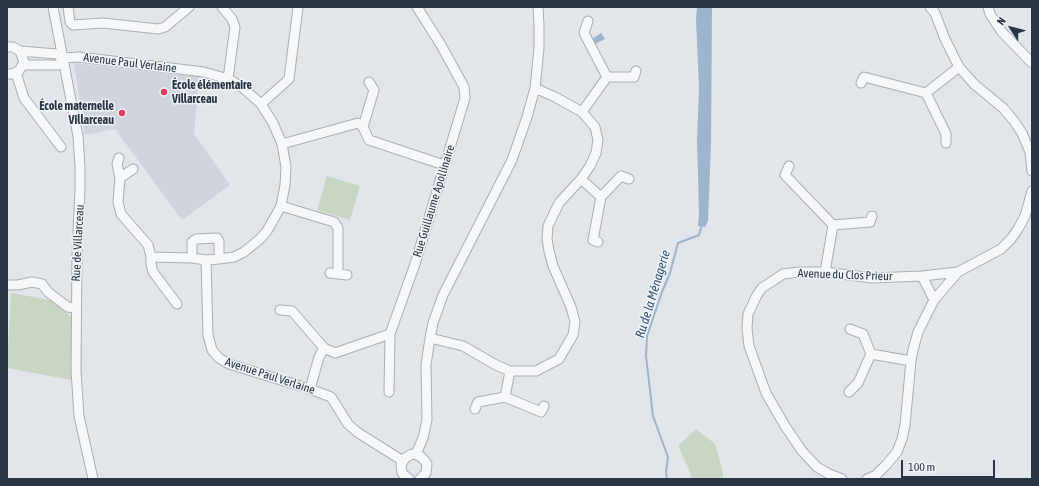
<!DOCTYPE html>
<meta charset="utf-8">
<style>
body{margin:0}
#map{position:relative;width:1039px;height:486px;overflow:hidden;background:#e2e6eb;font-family:"Asap Condensed",sans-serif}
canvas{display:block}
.frame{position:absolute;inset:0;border:8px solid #293444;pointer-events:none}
.north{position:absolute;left:991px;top:8px;width:40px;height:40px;-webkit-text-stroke:3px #f2f5f8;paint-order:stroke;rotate:306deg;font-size:11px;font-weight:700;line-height:16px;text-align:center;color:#293444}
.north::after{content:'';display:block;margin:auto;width:14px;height:18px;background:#293444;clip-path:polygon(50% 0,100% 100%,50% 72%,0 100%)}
.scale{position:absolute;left:901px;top:460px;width:94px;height:18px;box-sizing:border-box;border:2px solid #293444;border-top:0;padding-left:5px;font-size:12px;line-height:14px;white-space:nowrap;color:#293444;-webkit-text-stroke:3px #f2f5f8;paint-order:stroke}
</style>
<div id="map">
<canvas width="1039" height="486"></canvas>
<div class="frame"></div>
<div class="north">N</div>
<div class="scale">100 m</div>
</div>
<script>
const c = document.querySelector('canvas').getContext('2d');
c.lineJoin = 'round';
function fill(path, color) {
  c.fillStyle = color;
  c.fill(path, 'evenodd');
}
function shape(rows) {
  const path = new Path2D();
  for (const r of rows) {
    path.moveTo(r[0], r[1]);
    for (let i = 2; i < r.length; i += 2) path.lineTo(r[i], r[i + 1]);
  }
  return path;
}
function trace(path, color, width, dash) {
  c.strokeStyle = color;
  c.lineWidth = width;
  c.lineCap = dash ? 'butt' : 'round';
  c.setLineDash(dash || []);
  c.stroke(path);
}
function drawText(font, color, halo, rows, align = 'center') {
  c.font = font + ' "Asap Condensed",sans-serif';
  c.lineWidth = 3;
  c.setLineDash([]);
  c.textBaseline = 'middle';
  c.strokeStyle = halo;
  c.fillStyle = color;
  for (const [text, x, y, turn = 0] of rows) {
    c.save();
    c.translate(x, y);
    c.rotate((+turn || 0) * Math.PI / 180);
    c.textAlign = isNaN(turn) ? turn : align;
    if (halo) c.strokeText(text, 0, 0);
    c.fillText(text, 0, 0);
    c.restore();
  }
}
fill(shape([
 [74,63,199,77,194,134,230,185,182,220,115,129,85,135]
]), '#d0d5dd');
fill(shape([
 [327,176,360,186,350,220,317,210],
 [11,293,55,301,72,318,71,380,7,368],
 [696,429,715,444,723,472,723,479,692,479,690,472,678,446]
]), '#c8d6c3');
fill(shape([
 [697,7,712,7,711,145,708,221,705,227,698,226,699,214,697,139,699,88,696,19],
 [601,33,605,39,595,44,592,39]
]), '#9cb5cd');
trace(shape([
 [667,479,666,472,668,457,653,416,646,356,647,336,662,292,670,273,678,243,699,235,702,224]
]), '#9cb5cd', 2);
const minor = shape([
 [53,7,78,136,80,167,80,190,77,253,76,371,79,416,93,479],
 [68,7,70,22,73,25,103,23,158,29,165,27,189,7],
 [222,7,232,19,235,27,228,79],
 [930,7,935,13,945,39,959,67,974,84,1003,108,1014,121,1022,133,1030,152,1032,171],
 [988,7,990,14,1002,32,1032,63],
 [7,47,13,47,20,51,24,62,19,71,12,74,7,74],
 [20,51,57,54,63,58],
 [63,58,79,57,204,72,228,79,242,87,261,104,273,123,282,144,286,167,285,185,281,206,267,231,260,239,244,252,234,257,219,259,206,260,192,258,151,257,148,245,121,214,118,202,120,178],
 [23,65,58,65,63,58],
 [16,73,24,98,61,147],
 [607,77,634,77,636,71],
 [861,83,864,77,926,93],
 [261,104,289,79,298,7],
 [582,112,607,77,584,33,588,21],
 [363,127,374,90,369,82],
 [946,143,946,134,926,93,959,67],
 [282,144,358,123,363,127,369,140,444,165],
 [119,158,117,164,120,178,133,169],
 [789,166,785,175,833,225,825,272],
 [581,179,601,197],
 [601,197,621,176,629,179],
 [281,206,334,222,338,228,338,274],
 [833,225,870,222,872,216],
 [598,242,593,240,601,197],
 [151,257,151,264,153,272,177,304],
 [192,258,192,242,196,239,217,238,219,241,219,259],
 [206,260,208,335,212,350,219,358,229,364,310,389,331,397,348,424,357,432,403,461],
 [330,273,347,275],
 [922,276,934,300],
 [7,285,18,285,32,282,42,284,48,292,61,302,68,307,75,308],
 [280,310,292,311,324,348,335,353,390,334,415,264,465,98,464,87,441,45,417,7],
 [850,329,863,334,871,354,911,361],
 [430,338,463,346,496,365,510,371,536,371,559,359,573,335,575,322,571,307,553,266,549,251,547,239,548,226,559,203,581,179,590,166,596,153,598,140,595,127,582,112,555,97,535,88],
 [510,371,505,397,541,412,544,406],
 [310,389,319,357,324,348],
 [389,392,390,334],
 [849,392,858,383,871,354],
 [475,409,478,402,505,397],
 [416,454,423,438,427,420,426,365,430,338,433,323,443,295,512,160,527,117,535,88,539,48,539,25,538,7],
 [409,479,402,473,401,465,405,458,412,454,420,456,425,461,427,464,426,473,420,479],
 [842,479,829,474,817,467,802,451,785,426,766,393,749,346,747,328,748,314,757,295,762,288,783,274,799,272,825,272,872,278,922,276,958,272,1001,249,1011,239,1018,229,1025,216,1032,191],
 [867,479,876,475,887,464,897,452,902,439,905,425,911,361,913,350,918,332,934,300,958,272]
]);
trace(minor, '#a7adb6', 11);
trace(minor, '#f5f7f9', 9);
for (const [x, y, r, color] of [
 [164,92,4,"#d6425b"],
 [122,113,4,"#d6425b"]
]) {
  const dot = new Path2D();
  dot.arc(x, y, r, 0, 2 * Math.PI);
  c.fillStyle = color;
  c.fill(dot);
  trace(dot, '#f2f5f8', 1.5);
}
drawText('12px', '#293444', '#f2f5f8', [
 ["Avenue Paul Verlaine",130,63,7],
 ["Rue Guillaume Apollinaire",434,201,-73],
 ["Rue de Villarceau",78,243,-87],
 ["Avenue du Clos Prieur",845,275,2],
 ["Avenue Paul Verlaine",270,376,18]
]);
drawText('bold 12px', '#293444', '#f2f5f8', [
 ["École élémentaire",172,85],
 ["Villarceau",172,99],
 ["École maternelle",114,106,"right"],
 ["Villarceau",114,120,"right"]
], 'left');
drawText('italic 13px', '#31547b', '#f2f5f8', [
 ["Ru de la Ménagerie",653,294,-73]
]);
</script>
